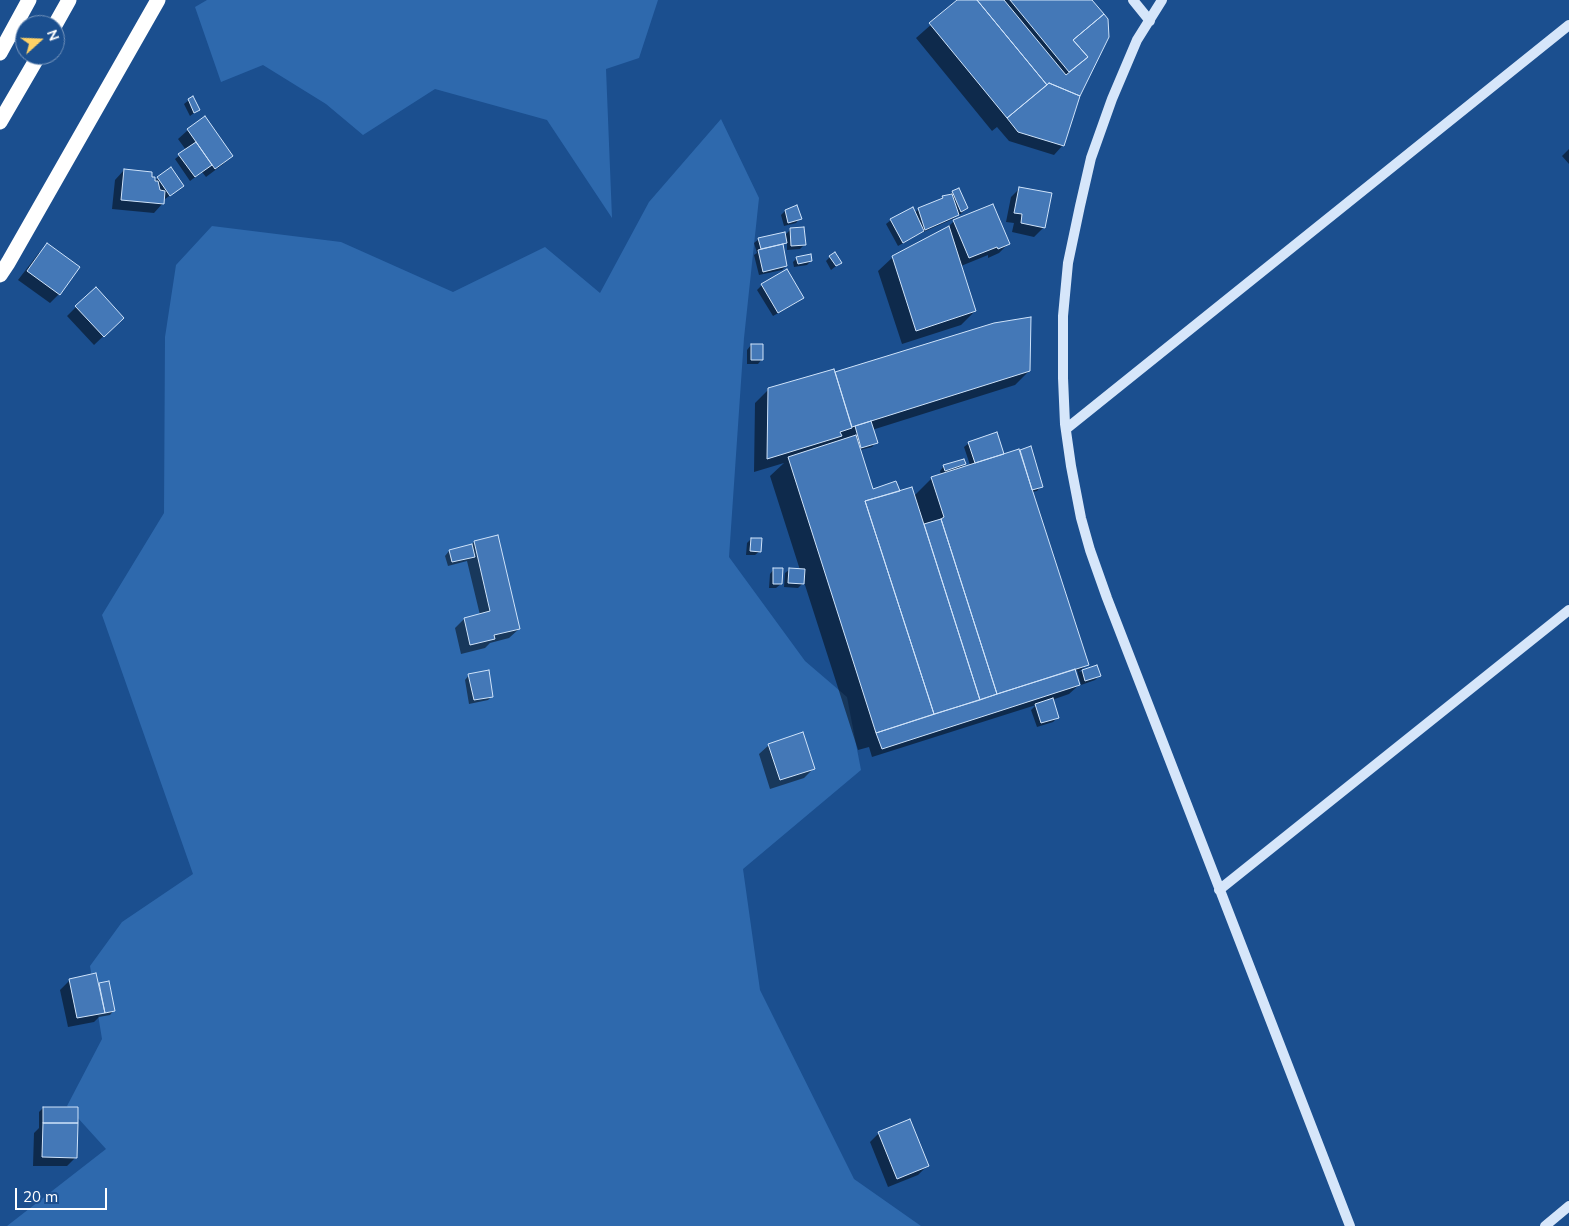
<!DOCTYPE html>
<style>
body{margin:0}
#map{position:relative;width:1569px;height:1226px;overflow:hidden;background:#1b4f8f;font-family:Mulish,sans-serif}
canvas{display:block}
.north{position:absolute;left:15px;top:15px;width:50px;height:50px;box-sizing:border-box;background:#1b4f8f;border:1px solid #7695bc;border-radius:50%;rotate:70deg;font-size:14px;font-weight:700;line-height:20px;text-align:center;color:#fff}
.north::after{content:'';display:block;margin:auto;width:18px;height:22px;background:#ffd166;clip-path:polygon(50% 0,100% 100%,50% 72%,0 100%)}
.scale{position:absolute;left:15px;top:1188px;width:92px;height:22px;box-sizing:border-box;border:2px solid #fff;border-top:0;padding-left:6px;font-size:15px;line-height:18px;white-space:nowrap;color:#fff;-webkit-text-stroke:4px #1b4f8f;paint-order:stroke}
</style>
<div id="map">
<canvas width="1569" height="1226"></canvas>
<div class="north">N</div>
<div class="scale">20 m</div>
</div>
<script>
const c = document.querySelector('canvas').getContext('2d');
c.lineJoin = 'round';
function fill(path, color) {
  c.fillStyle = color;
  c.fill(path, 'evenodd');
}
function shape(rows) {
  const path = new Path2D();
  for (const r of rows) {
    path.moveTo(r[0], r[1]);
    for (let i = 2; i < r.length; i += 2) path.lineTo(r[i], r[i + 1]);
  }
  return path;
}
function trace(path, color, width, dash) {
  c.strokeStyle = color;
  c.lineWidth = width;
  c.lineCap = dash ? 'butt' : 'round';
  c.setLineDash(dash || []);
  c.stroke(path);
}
fill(shape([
 [207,0,658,0,639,58,606,69,612,218,547,120,435,89,363,135,326,104,263,65,221,82,195,7],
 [721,119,759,198,744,338,729,557,805,661,847,697,861,770,743,869,760,990,854,1179,921,1226,7,1226,106,1149,67,1106,102,1039,90,966,122,922,193,874,102,615,164,513,165,337,176,265,212,226,341,242,453,292,545,247,600,293,649,202]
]), '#2e69ad');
fill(shape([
 [959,0,1091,0,1108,37,1079,95,1063,145,1054,155,1009,141,997,127,992,131,916,38],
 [189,100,198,110,190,116,184,104],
 [188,130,232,156,222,165,206,177,202,172,190,181,175,159,186,150,178,139],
 [1569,149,1569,164,1562,156],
 [124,170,150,178,154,182,158,178,178,190,165,199,164,197,163,203,154,213,112,209,115,180],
 [1020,188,1044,227,1034,237,1012,232,1014,223,1006,222,1011,197],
 [958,190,966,208,962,213,953,219,921,233,898,246,886,224,891,220,914,213,919,209,939,201,943,197],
 [785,211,800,218,796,223,784,226,781,215],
 [954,221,1008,244,999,253,988,258,988,255,961,266,975,311,961,325,902,344,878,271,893,257,945,230],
 [790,230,804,245,800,249,787,250,787,241,782,246,786,266,782,270,759,275,754,255,757,253,754,243,759,239,784,236],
 [47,245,59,294,50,303,18,280,38,254],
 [830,257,840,263,831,270,826,261],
 [797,258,811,261,807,265,794,267,793,262],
 [787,271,802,298,798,302,773,316,757,290,762,285],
 [76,307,113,327,94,345,67,316],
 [1005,321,1029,371,1015,385,872,430,876,442,872,447,860,450,872,490,899,492,914,496,932,478,941,475,940,471,944,466,965,464,959,469,970,465,964,447,969,443,999,457,1031,448,1041,486,1037,491,1032,492,1087,664,1079,672,1096,667,1099,676,1095,680,1081,685,1077,670,1074,671,1079,685,1069,694,1052,700,1058,717,1053,722,1037,727,1031,710,1036,705,872,757,869,747,858,750,804,582,798,588,784,587,785,573,790,569,800,570,770,476,784,463,754,472,755,403,769,389,834,374],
 [751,345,762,359,758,364,747,364,747,350],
 [751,539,760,551,755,555,746,555,747,543],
 [474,542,519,629,509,638,490,643,485,648,461,654,455,628,464,619,480,615,467,561,448,566,445,556,449,551,470,546],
 [774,569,781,584,776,588,769,588,770,574],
 [469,675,492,696,488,700,469,704,465,680],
 [769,745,814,768,804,778,770,789,759,754],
 [70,980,98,986,99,984,114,1010,110,1015,99,1017,94,1022,68,1027,60,990],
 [43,1108,76,1157,67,1166,33,1166,34,1133,39,1128,39,1112],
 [879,1133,928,1165,918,1175,888,1187,870,1142]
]), '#0007');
const building = shape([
 [957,0,977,0,1047,85,1007,118,929,23,957,0],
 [977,0,1004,0,1066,75,1088,57,1073,40,1104,14,1108,19,1109,37,1080,96,1049,83,1047,85,977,0],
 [1010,0,1092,0,1104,14,1073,40,1088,57,1069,72,1010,0],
 [1049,83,1080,96,1064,146,1018,132,1007,118,1049,83],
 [193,96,200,110,194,113,188,99,193,96],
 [205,116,233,156,215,169,187,129,205,116],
 [196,142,212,165,195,177,178,154,196,142],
 [171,167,184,186,170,196,157,177,171,167],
 [124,169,152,172,152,177,155,177,155,181,158,181,160,190,165,191,164,204,121,200,124,169],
 [1019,187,1052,193,1045,228,1021,223,1022,214,1014,213,1019,187],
 [959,188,968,208,961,212,952,191,959,188],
 [952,194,959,215,925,230,918,208,943,198,942,196,952,194],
 [993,204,1010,244,998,249,997,247,969,258,953,220,993,204],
 [797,205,802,219,788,223,785,210,797,205],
 [913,207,924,231,903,243,890,219,913,207],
 [949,226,976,311,916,331,892,256,949,226],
 [804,227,806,245,791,246,790,228,804,227],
 [785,232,787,243,761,249,758,238,785,232],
 [47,243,80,267,60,295,27,271,47,243],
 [783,244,787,266,763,272,758,250,783,244],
 [835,252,842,263,836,266,829,256,835,252],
 [811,254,812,261,798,264,796,257,811,254],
 [787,269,804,298,778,313,761,284,787,269],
 [96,287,124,318,104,337,75,306,96,287],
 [1031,317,1030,371,852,427,835,372,994,323,1031,317],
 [751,344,763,344,763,360,751,360,751,344],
 [834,369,852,428,840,432,842,436,767,459,768,388,834,369],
 [871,421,878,443,861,448,855,426,871,421],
 [997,432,1004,454,975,463,968,442,997,432],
 [856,435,873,489,896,481,900,491,865,501,934,714,876,733,788,457,856,435],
 [1031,446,1043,487,1032,490,1020,450,1031,446],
 [1019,449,1089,665,997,694,941,519,944,517,931,477,1019,449],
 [964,459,966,464,945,471,943,465,964,459],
 [912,487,980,700,934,714,865,501,912,487],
 [941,519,997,694,980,700,924,524,941,519],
 [498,535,520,629,494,635,495,639,470,645,464,618,490,611,474,541,498,535],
 [751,538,762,538,761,552,750,551,751,538],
 [472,544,475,557,452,562,449,550,472,544],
 [773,568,783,568,782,584,773,584,773,568],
 [789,568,805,569,804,584,788,583,789,568],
 [1097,665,1101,676,1085,681,1082,670,1097,665],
 [1075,669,1080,685,882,749,876,733,1075,669],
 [489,670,493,697,474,700,468,674,489,670],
 [1053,698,1059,718,1041,723,1035,704,1053,698],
 [803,732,815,769,780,780,768,744,803,732],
 [96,973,105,1013,77,1018,69,979,96,973],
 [109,981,115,1011,105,1013,99,983,109,981],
 [43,1107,78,1107,78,1123,43,1123,43,1107],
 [910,1119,929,1166,897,1179,878,1132,910,1119],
 [43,1123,78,1123,77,1158,42,1157,43,1123]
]);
fill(building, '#4478b7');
trace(building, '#cfe3fa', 1);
trace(shape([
 [1133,0,1150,21],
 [1162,0,1137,40,1112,99,1091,158,1080,206,1068,263,1063,316,1063,378,1065,424,1071,466,1081,518,1090,550,1107,598,1350,1226],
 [1066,429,1569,25],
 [1219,890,1569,610],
 [1545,1226,1569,1206]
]), '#d6e6fa', 10);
trace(shape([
 [55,25,69,0],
 [0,53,29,0],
 [0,122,39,55],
 [0,275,8,263,158,0]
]), '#fff', 15);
</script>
